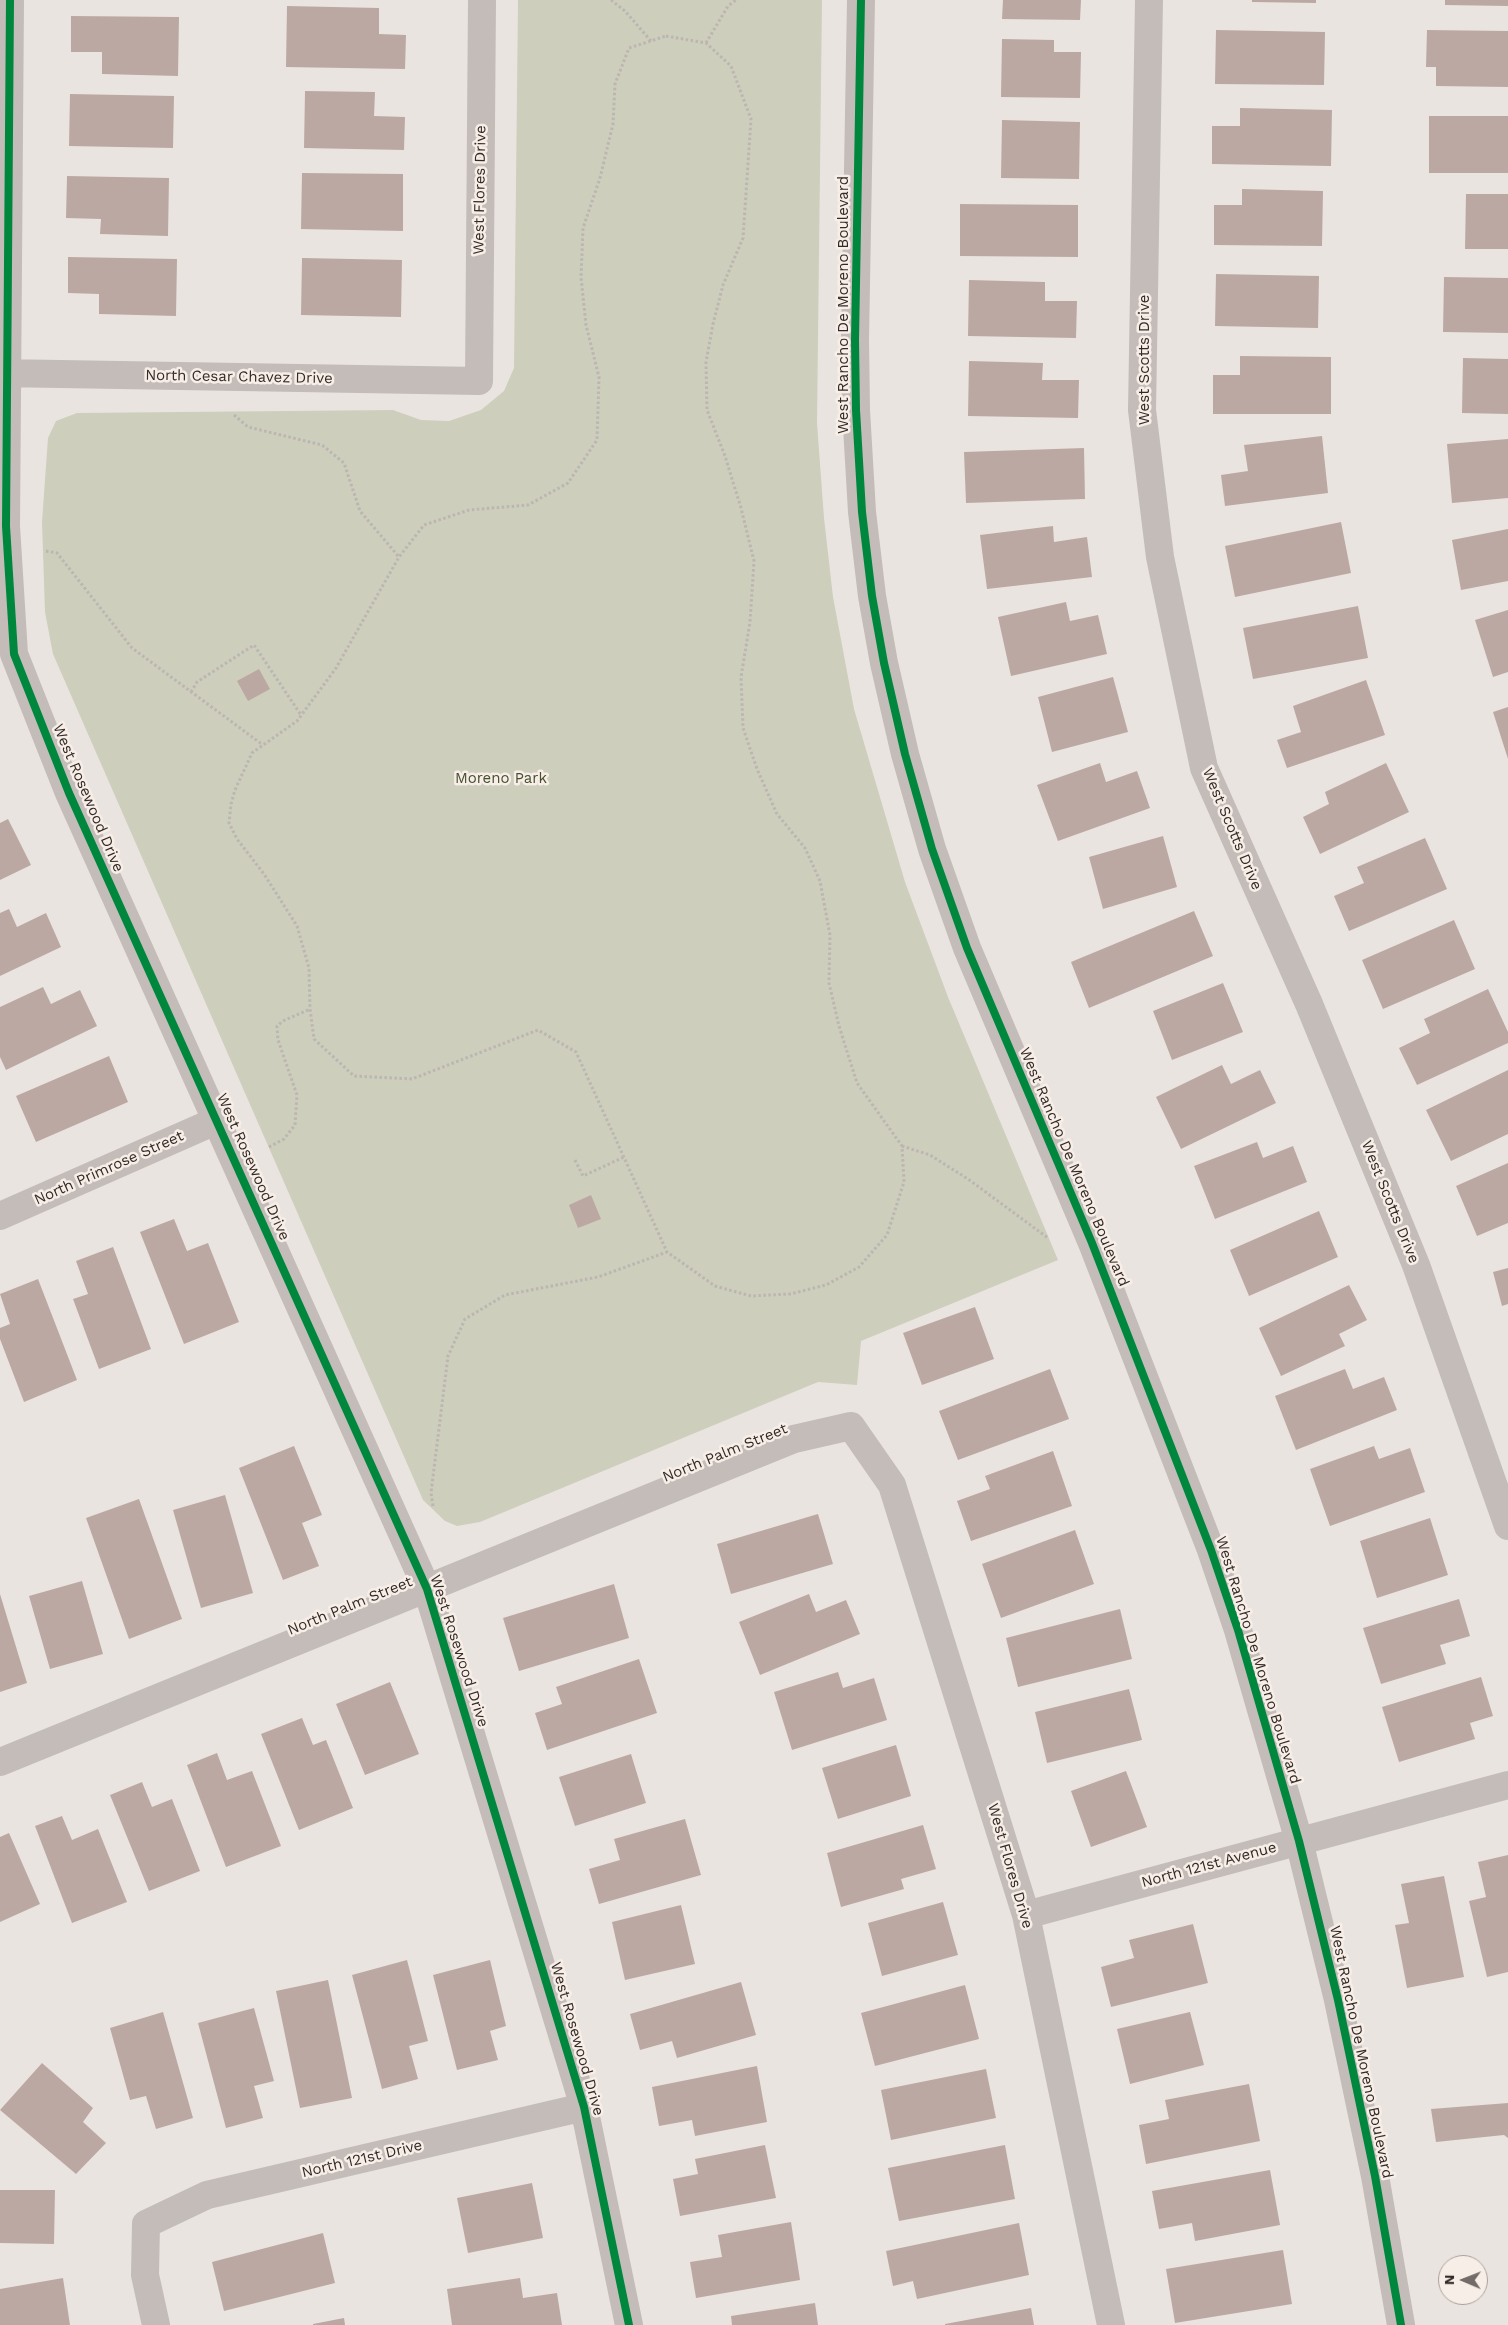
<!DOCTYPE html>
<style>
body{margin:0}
#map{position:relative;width:1508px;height:2325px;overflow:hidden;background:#eae4e0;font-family:"Work Sans",sans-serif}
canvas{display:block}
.north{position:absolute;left:1438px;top:2255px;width:50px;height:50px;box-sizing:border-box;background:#f7eee7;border:1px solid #a9a09a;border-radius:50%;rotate:271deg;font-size:14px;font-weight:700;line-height:20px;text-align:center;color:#332a27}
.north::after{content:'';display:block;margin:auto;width:18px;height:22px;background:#736b68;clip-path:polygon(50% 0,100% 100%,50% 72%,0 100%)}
</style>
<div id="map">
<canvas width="1508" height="2325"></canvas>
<div class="north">N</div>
</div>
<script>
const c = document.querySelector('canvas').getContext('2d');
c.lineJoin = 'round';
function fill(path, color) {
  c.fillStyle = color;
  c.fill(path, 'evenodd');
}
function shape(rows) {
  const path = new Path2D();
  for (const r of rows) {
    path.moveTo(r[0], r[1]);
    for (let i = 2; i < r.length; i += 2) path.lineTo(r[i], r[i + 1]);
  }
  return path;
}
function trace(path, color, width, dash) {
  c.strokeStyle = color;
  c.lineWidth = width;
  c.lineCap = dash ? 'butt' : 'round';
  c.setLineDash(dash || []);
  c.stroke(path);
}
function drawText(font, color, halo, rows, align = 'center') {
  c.font = font + ' "Work Sans",sans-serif';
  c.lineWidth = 5;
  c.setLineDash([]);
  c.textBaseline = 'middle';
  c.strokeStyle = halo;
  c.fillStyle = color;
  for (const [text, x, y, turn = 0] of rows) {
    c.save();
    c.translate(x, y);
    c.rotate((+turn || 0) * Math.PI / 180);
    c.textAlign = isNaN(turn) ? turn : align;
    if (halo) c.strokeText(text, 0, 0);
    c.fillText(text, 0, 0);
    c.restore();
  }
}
fill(shape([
 [518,0,822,0,817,423,824,518,833,597,854,709,905,882,948,997,1058,1260,861,1341,857,1385,818,1382,480,1522,457,1526,445,1521,423,1500,53,654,45,612,42,522,48,438,56,421,77,413,393,410,421,420,449,421,481,410,504,391,514,368]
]), '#cdcebb');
fill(shape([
 [1003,0,1081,0,1080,20,1002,19],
 [1252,0,1316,0,1316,3,1252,2],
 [1445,0,1508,0,1508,6,1445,5],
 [287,6,379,8,379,34,406,35,405,69,286,67],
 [71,16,179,17,178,76,102,74,102,52,71,52],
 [1216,30,1325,32,1324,85,1215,84],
 [1427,30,1508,31,1508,87,1436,86,1436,67,1426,67],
 [1002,39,1054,40,1054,52,1081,52,1080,98,1001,97],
 [305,91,375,92,374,116,405,117,404,150,304,148],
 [70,94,174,96,173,148,69,146],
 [1240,108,1332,110,1331,166,1212,164,1212,126,1240,126],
 [1429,116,1508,116,1508,173,1429,173],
 [1002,120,1080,122,1079,179,1001,178],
 [302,173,403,174,403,231,301,229],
 [67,176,169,178,168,236,100,234,101,219,66,218],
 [1242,189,1323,191,1322,246,1214,245,1214,205,1242,205],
 [1466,194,1508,194,1508,249,1465,249],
 [960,204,1078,205,1078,257,960,256],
 [68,257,177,259,176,316,99,314,99,294,68,293],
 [302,258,402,260,401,317,301,315],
 [1216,274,1319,276,1318,328,1215,326],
 [1444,277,1508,278,1508,333,1443,332],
 [969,280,1045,282,1045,301,1077,301,1076,338,968,336],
 [1240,356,1331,357,1331,414,1213,414,1213,375,1240,375],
 [1463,358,1508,359,1508,414,1462,413],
 [969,361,1043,363,1042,380,1079,380,1078,418,968,416],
 [1322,436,1328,493,1225,506,1221,475,1248,471,1244,445],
 [1508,439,1508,498,1452,503,1447,444],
 [1084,448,1085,499,966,503,964,452],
 [1341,522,1351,573,1235,597,1225,546],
 [1053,526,1054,542,1087,537,1092,577,987,589,980,535],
 [1508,529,1508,581,1461,590,1452,540],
 [1066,602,1070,621,1098,615,1107,654,1011,676,998,617],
 [1358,606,1368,658,1253,679,1243,628],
 [1508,610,1508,672,1493,677,1475,620],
 [259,669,270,689,248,701,237,681],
 [1113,677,1128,732,1052,752,1038,697],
 [1366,680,1385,735,1287,768,1277,740,1301,732,1293,706],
 [1508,707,1508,759,1493,712],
 [1100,763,1106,782,1137,771,1150,808,1058,841,1037,785],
 [1386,763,1409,812,1320,854,1303,817,1329,804,1325,792],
 [8,819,31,865,0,880,0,823],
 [1163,836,1177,887,1103,909,1089,857],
 [1425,838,1447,889,1349,931,1334,896,1364,883,1357,867],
 [9,909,17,927,46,913,61,947,0,976,0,913],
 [1194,911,1213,956,1089,1008,1071,962],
 [1454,920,1475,969,1383,1009,1362,960],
 [1223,983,1243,1032,1172,1060,1153,1011],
 [43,987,51,1004,80,990,97,1026,6,1070,0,1057,0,1007],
 [1488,989,1508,1032,1508,1043,1417,1085,1399,1048,1430,1033,1424,1019],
 [109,1056,128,1102,36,1142,16,1096],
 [1222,1065,1231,1084,1260,1070,1276,1103,1181,1149,1156,1097],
 [1508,1070,1508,1134,1451,1161,1426,1110],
 [1257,1142,1263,1158,1293,1146,1307,1182,1215,1219,1194,1166],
 [1508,1163,1508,1223,1477,1236,1456,1186],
 [591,1195,601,1219,578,1228,569,1205],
 [1319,1211,1338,1257,1249,1296,1230,1250],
 [174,1219,187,1251,208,1243,239,1322,184,1344,140,1232],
 [113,1247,151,1349,99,1369,73,1299,88,1294,76,1261],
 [1508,1268,1508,1304,1502,1306,1493,1272],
 [38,1279,77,1380,24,1402,0,1339,0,1328,10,1324,0,1294],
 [1349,1285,1367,1320,1339,1334,1345,1346,1281,1376,1259,1328],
 [975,1307,994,1359,922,1385,903,1333],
 [1050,1369,1069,1419,958,1460,939,1411],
 [1345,1369,1353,1389,1384,1377,1397,1410,1296,1450,1275,1396],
 [294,1446,322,1515,302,1523,319,1566,283,1580,239,1468],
 [1374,1446,1379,1459,1410,1448,1425,1492,1330,1526,1310,1469],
 [1053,1451,1072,1506,971,1541,957,1501,990,1489,985,1476],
 [225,1495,253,1593,201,1608,173,1510],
 [139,1499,182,1619,129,1639,86,1518],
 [818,1514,833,1564,731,1594,717,1544],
 [1430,1518,1448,1575,1377,1598,1360,1541],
 [1075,1530,1094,1584,1001,1618,982,1564],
 [82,1581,103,1654,50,1669,29,1596],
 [614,1584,629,1638,519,1671,503,1618],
 [0,1594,27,1683,0,1692],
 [809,1594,816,1612,846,1600,860,1634,760,1675,739,1622],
 [1459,1599,1470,1636,1440,1645,1446,1664,1381,1684,1363,1628],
 [1120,1609,1132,1659,1018,1687,1006,1638],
 [639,1659,657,1713,547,1750,535,1713,562,1704,556,1687],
 [838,1672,843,1688,874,1678,887,1720,792,1750,774,1692],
 [1481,1677,1493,1716,1470,1723,1475,1739,1399,1762,1382,1707],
 [390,1682,419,1754,365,1775,336,1704],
 [1129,1689,1142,1740,1047,1763,1035,1712],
 [302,1718,313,1745,326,1740,353,1808,299,1830,261,1734],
 [896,1745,911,1796,838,1819,822,1768],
 [217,1753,227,1780,252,1771,281,1846,226,1867,187,1765],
 [631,1754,646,1803,575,1826,559,1777],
 [1126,1771,1147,1827,1091,1847,1071,1791],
 [142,1782,152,1807,172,1799,200,1871,149,1891,110,1795],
 [62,1816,72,1840,98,1829,127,1902,72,1923,35,1826],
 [685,1819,701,1875,599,1904,589,1869,620,1860,614,1839],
 [923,1825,936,1869,901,1879,904,1889,841,1907,827,1853],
 [9,1833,40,1904,0,1922,0,1837],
 [1508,1855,1508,1972,1487,1977,1469,1901,1486,1897,1478,1862],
 [1444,1876,1464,1977,1407,1988,1395,1925,1409,1923,1401,1884],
 [943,1902,958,1955,882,1976,868,1923],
 [681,1905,695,1964,625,1980,612,1922],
 [1193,1924,1208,1983,1111,2007,1101,1967,1134,1958,1129,1940],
 [407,1960,428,2041,409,2046,418,2079,382,2089,352,1975],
 [490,1960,506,2026,490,2031,498,2060,457,2070,433,1975],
 [328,1980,352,2098,300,2108,276,1991],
 [741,1982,756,2035,677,2058,672,2041,640,2050,630,2014],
 [965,1985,979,2039,875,2066,861,2013],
 [254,2008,274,2081,254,2086,263,2118,226,2128,198,2023],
 [163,2012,193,2118,156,2129,146,2096,130,2100,110,2028],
 [1190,2012,1204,2065,1130,2084,1117,2029],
 [42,2063,93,2108,83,2122,106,2143,76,2174,0,2110],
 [757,2066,767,2122,695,2136,692,2120,659,2126,652,2087],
 [986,2069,996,2118,891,2140,881,2090],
 [1249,2084,1260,2141,1146,2164,1139,2125,1169,2119,1165,2100],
 [1508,2103,1508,2138,1504,2135,1436,2142,1431,2109],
 [765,2145,776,2198,680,2216,673,2179,698,2174,695,2159],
 [1005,2145,1015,2199,899,2221,888,2168],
 [1270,2170,1280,2225,1195,2241,1192,2223,1159,2229,1152,2191],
 [532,2183,543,2238,468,2253,457,2198],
 [0,2190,55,2190,54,2244,0,2243],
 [791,2222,800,2280,696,2298,690,2262,722,2257,718,2235],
 [1019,2223,1029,2275,917,2299,913,2281,893,2286,886,2251],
 [323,2233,335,2283,224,2311,212,2262],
 [1283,2250,1292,2304,1175,2323,1166,2269],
 [63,2278,70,2325,0,2325,0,2289],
 [520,2278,523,2298,557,2293,562,2325,452,2325,447,2289],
 [815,2303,818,2325,732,2325,731,2316],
 [1031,2308,1034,2325,945,2325,945,2324],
 [344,2318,345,2325,313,2325,313,2324]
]), '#bca8a2');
trace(shape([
 [611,0,625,11,651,41],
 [666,36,706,43,731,66,751,119,743,238,723,285,713,324,706,362,707,410,725,456,741,508,754,561,750,622,741,677,743,728,757,769,777,814,805,848,820,881,830,935,829,983,839,1026,857,1083,902,1146,904,1182,887,1235,859,1267,826,1285,790,1294,751,1296,715,1286,667,1252,576,1052,538,1030,412,1079,354,1076,314,1039,310,1009,309,968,297,926,264,874,237,839,229,823,231,804,235,790,252,753,297,721,336,668,399,557,424,525,469,510,528,505,568,483,597,440,599,377,586,325,581,277,583,228,600,178,613,124,615,84,629,48,666,36],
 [706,43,728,6,736,0],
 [234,415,248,427,322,445,344,463,360,511,399,557],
 [46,551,57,553,132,648,263,745],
 [191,692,197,682,254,645,301,715],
 [902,1146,930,1155,968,1179,1048,1238],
 [269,1147,284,1139,295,1125,297,1095,278,1040,277,1026,283,1021,310,1009],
 [575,1160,583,1176,624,1157],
 [433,1506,431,1493,448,1356,465,1319,505,1295,598,1277,667,1252]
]), '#bcb5b1', 3, [2.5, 2.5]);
trace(shape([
 [10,0,6,526,14,654,69,793,427,1589,584,2107,629,2325],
 [1149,0,1142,410,1160,557,1204,768,1309,1004,1416,1265,1508,1526],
 [0,373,479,381,482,0],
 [0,1216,218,1120],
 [0,1762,794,1439,851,1426,892,1485,1026,1915,1111,2325],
 [1026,1915,1508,1785],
 [156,2325,145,2275,146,2224,207,2195,584,2107]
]), '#c3bcb9', 28);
trace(shape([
 [861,0,855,340,856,410,862,512,872,596,884,663,905,754,932,849,967,948,1092,1243,1211,1550,1238,1630,1299,1841,1338,2000,1375,2176,1401,2325]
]), '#c3bcb9', 28);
trace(shape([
 [10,0,6,526,14,654,69,793,427,1589,584,2107,629,2325],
 [861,0,855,340,856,410,862,512,872,596,884,663,905,754,932,849,967,948,1092,1243,1211,1550,1238,1630,1299,1841,1338,2000,1375,2176,1401,2325]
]), '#00873e', 8);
drawText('15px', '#332a27', '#f7eee7', [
 ["West Flores Drive",480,190,-89],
 ["West Rancho De Moreno Boulevard",844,305,-90],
 ["West Scotts Drive",1145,360,-90],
 ["North Cesar Chavez Drive",239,377,1],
 ["West Rosewood Drive",88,798,67],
 ["West Scotts Drive",1232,829,67],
 ["West Rosewood Drive",253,1167,66],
 ["West Rancho De Moreno Boulevard",1074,1167,67],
 ["North Primrose Street",109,1168,-24],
 ["West Scotts Drive",1390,1202,68],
 ["North Palm Street",725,1453,-22],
 ["North Palm Street",350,1606,-22],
 ["West Rosewood Drive",459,1651,72],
 ["West Rancho De Moreno Boulevard",1258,1660,73],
 ["North 121st Avenue",1209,1865,-15],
 ["West Flores Drive",1010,1866,74],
 ["West Rosewood Drive",577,2039,74],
 ["West Rancho De Moreno Boulevard",1361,2052,78],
 ["North 121st Drive",362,2159,-13]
]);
drawText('15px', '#464f2e', '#f7eee7', [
 ["Moreno Park",501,779]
]);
</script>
